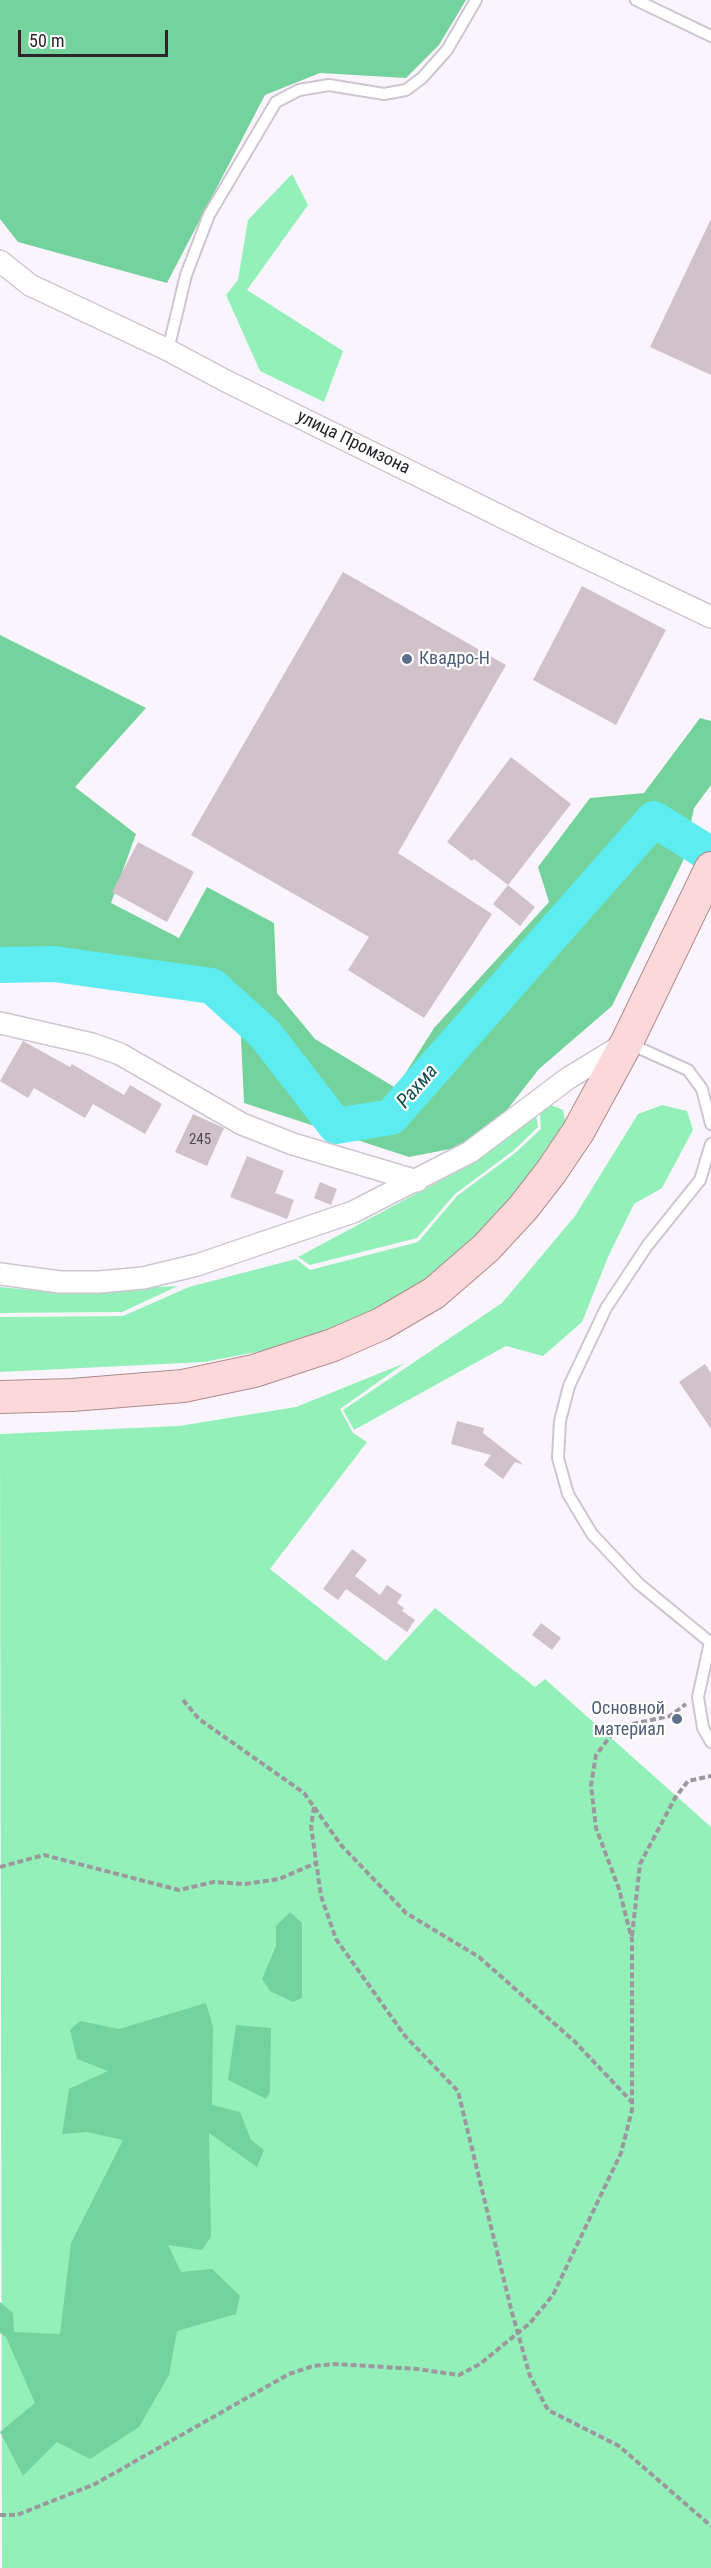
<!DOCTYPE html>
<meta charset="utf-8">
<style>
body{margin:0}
#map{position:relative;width:711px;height:2568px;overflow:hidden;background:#faf5fd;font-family:"Roboto Condensed",sans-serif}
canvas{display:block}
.scale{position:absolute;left:18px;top:30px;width:150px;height:27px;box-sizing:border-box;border:3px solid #29262b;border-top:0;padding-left:8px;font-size:18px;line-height:21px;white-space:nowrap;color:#29262b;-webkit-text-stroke:4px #fff;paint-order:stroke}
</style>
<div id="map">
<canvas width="711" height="2568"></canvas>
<div class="scale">50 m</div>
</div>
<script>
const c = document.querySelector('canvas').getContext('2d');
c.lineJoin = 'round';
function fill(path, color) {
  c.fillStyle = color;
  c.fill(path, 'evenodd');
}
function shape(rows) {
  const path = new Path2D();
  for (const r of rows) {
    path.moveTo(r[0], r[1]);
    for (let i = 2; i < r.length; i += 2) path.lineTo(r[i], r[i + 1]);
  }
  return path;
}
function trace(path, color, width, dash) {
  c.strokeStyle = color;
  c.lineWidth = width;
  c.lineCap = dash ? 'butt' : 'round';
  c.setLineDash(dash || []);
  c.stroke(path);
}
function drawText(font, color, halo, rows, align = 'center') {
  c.font = font + ' "Roboto Condensed",sans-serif';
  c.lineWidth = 4.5;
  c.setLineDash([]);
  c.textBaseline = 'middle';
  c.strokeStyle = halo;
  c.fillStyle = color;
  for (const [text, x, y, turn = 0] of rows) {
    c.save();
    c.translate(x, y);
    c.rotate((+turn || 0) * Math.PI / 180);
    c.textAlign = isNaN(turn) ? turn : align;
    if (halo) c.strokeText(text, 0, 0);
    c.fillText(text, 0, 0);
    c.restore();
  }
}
fill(shape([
 [292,174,308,205,247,290,343,351,324,402,260,371,226,295,238,280,248,220],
 [551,1105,563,1110,566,1126,506,1214,443,1274,375,1318,299,1344,204,1362,0,1372,0,1317,123,1316,189,1287,296,1259,310,1270,418,1242,457,1196,515,1153,541,1129,540,1113],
 [662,1105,687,1111,693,1130,662,1188,634,1204,608,1257,582,1322,543,1356,506,1346,354,1430,343,1410,502,1303,575,1216,638,1114],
 [536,1115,538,1127,513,1151,455,1194,417,1238,310,1265,298,1257,464,1168],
 [178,1286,122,1312,0,1313,0,1287,50,1292],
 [405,1363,340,1409,353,1433,367,1442,270,1569,386,1661,435,1608,535,1687,545,1679,711,1827,711,2568,2,2568,0,1434,179,1426,296,1407]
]), '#93f0b9');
fill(shape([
 [0,0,466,0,439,45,406,78,320,73,265,95,167,283,18,242,0,219],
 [0,635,146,708,75,787,136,834,111,903,179,938,207,887,274,923,277,993,315,1039,396,1088,434,1028,549,902,538,867,590,798,644,793,700,718,711,721,711,785,694,808,683,861,612,1006,539,1069,481,1143,409,1157,244,1103,239,995,109,989,51,972,0,978],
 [290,1912,302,1923,302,1998,293,2002,270,1991,262,1979,276,1946,276,1926],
 [206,2003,213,2027,212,2105,240,2112,251,2140,264,2150,257,2167,209,2133,211,2237,202,2250,168,2245,181,2272,212,2269,240,2296,236,2314,177,2331,169,2375,139,2427,90,2459,57,2442,23,2476,0,2432,35,2403,6,2337,0,2333,0,2302,13,2313,14,2332,60,2334,71,2243,123,2140,87,2132,62,2134,69,2089,108,2071,77,2059,70,2030,80,2021,119,2029],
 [236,2025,271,2028,270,2092,266,2099,228,2080]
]), '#74d39c');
trace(shape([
 [0,965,54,964,212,986,265,1034,336,1126,391,1117,654,819,711,855]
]), '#5decef', 36);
fill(shape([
 [711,219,711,375,650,347],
 [343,572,506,665,398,853,492,914,424,1018,348,970,369,937,191,835],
 [582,586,666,630,616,725,533,680],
 [511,757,571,804,508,885,474,859,472,861,447,842],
 [138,842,194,872,167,922,112,892],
 [508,885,535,907,520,926,493,904],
 [23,1041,70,1067,72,1064,124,1095,130,1085,162,1104,145,1134,93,1104,85,1118,34,1088,28,1098,0,1081],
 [193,1114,224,1128,207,1166,175,1152],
 [247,1156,284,1171,275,1193,294,1200,287,1219,230,1197],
 [320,1182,337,1189,331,1205,314,1198],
 [705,1364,711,1373,711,1429,679,1382],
 [457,1421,484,1428,483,1433,524,1465,515,1462,503,1479,484,1465,491,1455,451,1444],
 [352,1549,367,1560,355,1576,380,1595,387,1585,402,1595,397,1603,404,1608,402,1611,415,1620,407,1632,346,1589,338,1600,323,1589],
 [541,1623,561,1638,552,1650,532,1635]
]), '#d1c2c9');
const lane = shape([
 [636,0,711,36],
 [168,350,186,275,209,215,276,102,299,90,329,85,384,94,406,90,422,78,447,50,476,0],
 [630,1044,688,1070,702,1089,711,1124],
 [711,1144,700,1180,647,1246,606,1308,569,1386,560,1421,558,1458,568,1494,592,1534,639,1584,711,1643],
 [710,1642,698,1697,703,1728,711,1742]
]);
const street = shape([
 [0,261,30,285,168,350,226,381,551,541,711,617],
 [0,1023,92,1044,120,1054,242,1124,293,1144,417,1181],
 [0,1274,60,1282,99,1282,143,1278,197,1265,353,1212,470,1152,567,1079,624,1044]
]);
const primary = shape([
 [0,1397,72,1395,183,1386,254,1371,333,1345,381,1324,434,1293,486,1248,523,1208,551,1172,578,1132,627,1042,711,868]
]);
trace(lane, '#cdc6d2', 14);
trace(street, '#cdc6d2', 24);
trace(primary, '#b08a8c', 34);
trace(shape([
 [183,1700,199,1719,304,1793,341,1845,406,1913,479,1957,574,2041,632,2102],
 [314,1807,311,1826,321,1896,336,1939,405,2036,458,2091,511,2309,530,2376,548,2410,619,2446,711,2526],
 [0,1867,44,1855,179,1890,214,1882,245,1884,279,1879,316,1863],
 [632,1936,640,1864,675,1798,688,1781,711,1776],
 [0,2515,17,2515,95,2484,289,2374,313,2366,335,2364,417,2369,459,2375,480,2364,530,2323,553,2295,621,2153,632,2110,632,1940,619,1889,596,1828,591,1785,596,1755,612,1734,632,1724,670,1716,686,1704]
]), '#9c989e', 4, [6, 3]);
trace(lane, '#fff', 10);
trace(street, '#fff', 21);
trace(primary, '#fbd9da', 32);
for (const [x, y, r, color] of [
 [407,659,6,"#5c6f8a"],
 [677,1719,6,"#5c6f8a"]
]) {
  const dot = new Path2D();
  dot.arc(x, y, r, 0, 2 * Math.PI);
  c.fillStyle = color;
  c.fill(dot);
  trace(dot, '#fff', 2);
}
drawText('15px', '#534d52', null, [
 ["245",200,1140]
]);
drawText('18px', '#29262b', '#fff', [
 ["улица Промзона",353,443,26]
]);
drawText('18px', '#4e5e75', '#fff', [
 ["Квадро-Н",419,659],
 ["Основной",665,1709,"right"],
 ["материал",665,1730,"right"]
], 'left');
drawText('italic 20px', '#115051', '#fff', [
 ["Рахма",418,1087,-49]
]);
</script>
